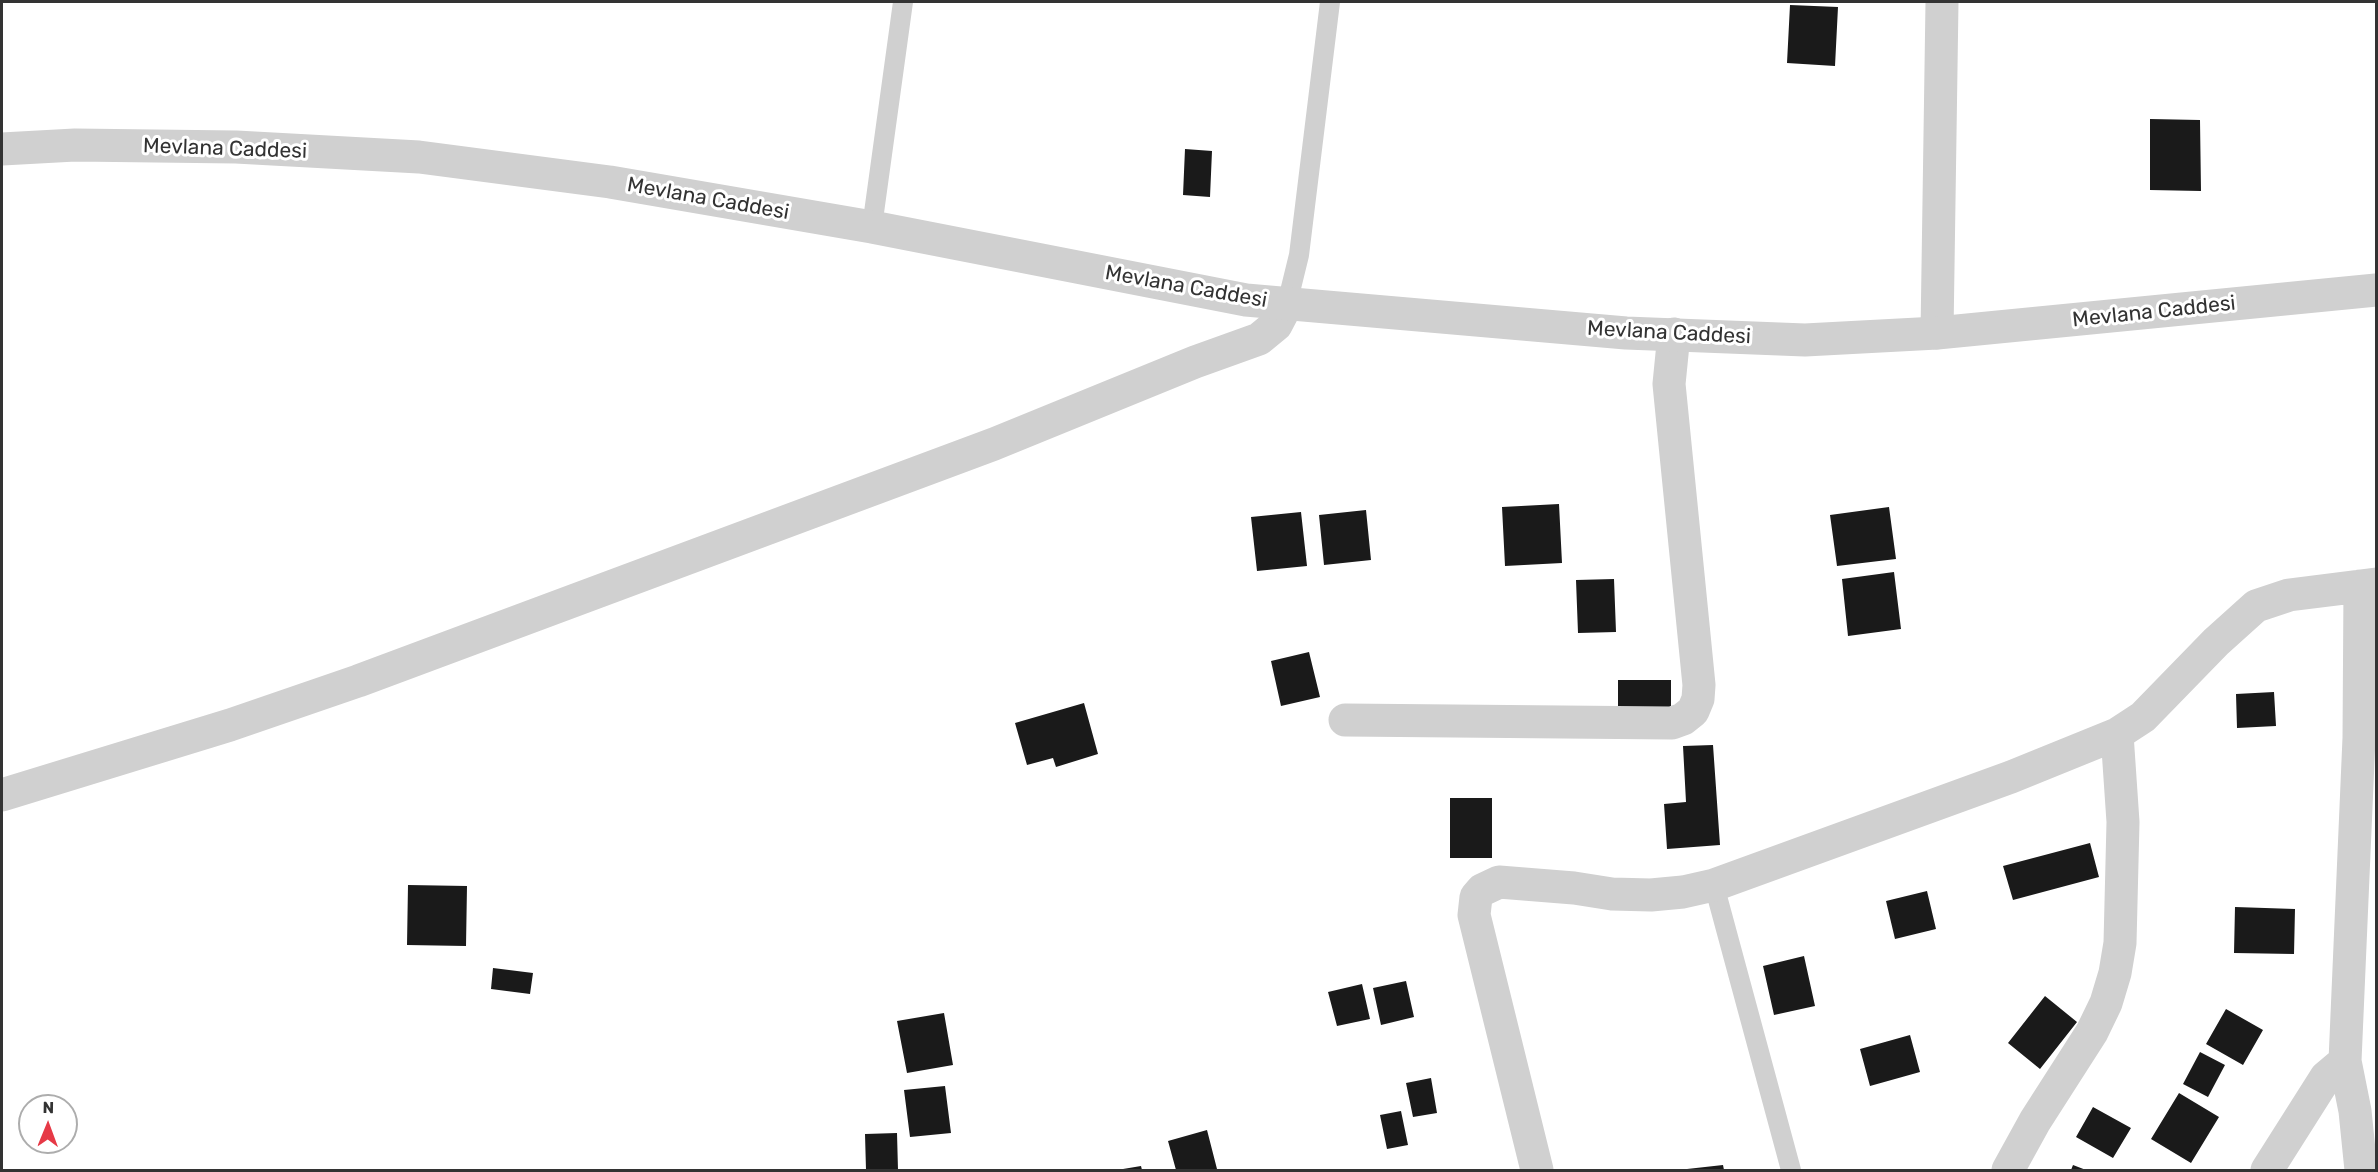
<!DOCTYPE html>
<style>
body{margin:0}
#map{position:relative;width:2378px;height:1172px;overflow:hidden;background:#fff;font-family:Rubik,sans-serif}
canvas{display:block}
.frame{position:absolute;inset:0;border:3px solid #333;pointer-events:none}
.north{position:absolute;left:18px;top:1094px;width:60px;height:60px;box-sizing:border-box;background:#fff;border:2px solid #adadad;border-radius:50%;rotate:1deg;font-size:16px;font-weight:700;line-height:24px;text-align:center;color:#333}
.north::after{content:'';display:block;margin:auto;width:21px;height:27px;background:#e63946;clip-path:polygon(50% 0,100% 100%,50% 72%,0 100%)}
</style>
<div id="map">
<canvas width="2378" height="1172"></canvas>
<div class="frame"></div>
<div class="north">N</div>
</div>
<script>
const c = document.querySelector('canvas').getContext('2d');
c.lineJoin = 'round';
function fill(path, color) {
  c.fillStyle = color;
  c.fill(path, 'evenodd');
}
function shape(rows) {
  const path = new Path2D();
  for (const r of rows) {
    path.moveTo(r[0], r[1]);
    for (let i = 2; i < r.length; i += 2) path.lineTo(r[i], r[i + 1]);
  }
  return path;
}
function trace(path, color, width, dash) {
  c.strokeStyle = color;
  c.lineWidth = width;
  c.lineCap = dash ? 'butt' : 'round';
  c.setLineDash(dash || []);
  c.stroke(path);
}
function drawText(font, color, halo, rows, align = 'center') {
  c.font = font + ' Rubik,sans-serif';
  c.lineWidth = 6;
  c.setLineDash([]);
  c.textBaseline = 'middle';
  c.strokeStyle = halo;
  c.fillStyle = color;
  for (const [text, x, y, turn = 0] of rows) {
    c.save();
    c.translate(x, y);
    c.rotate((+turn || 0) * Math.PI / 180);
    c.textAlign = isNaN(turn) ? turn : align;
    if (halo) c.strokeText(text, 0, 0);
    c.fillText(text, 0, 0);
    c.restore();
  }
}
fill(shape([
 [1790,5,1838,7,1835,66,1787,63],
 [2150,119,2200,120,2201,191,2150,190],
 [1185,149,1212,151,1210,197,1183,195],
 [1559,504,1562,563,1505,566,1502,507],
 [1889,507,1896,559,1837,566,1830,515],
 [1366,510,1371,560,1324,565,1319,515],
 [1301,512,1307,566,1257,571,1251,517],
 [1894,572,1901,629,1848,636,1842,579],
 [1614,579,1616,632,1578,633,1576,580],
 [1309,652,1320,697,1281,706,1271,661],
 [1618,680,1671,680,1671,708,1618,707],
 [2274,692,2276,726,2237,728,2236,694],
 [1084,703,1098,754,1056,767,1053,758,1027,765,1015,723],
 [1713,745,1720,845,1667,849,1664,804,1686,802,1683,746],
 [1450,798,1492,798,1492,858,1450,858],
 [2090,843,2099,877,2013,900,2003,866],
 [408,885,467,886,466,946,407,945],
 [1927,891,1936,929,1895,939,1886,901],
 [2235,907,2295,909,2294,954,2234,953],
 [1804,956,1815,1006,1774,1015,1763,966],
 [493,968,533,973,530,994,491,989],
 [1406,981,1414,1017,1381,1025,1373,988],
 [1362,984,1370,1019,1337,1026,1328,992],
 [2045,996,2077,1022,2040,1069,2008,1043],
 [2226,1009,2263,1030,2243,1065,2206,1044],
 [944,1013,953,1065,907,1073,897,1021],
 [1910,1035,1920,1072,1870,1086,1860,1049],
 [2200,1052,2225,1065,2208,1097,2183,1084],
 [1431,1078,1437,1113,1413,1117,1406,1083],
 [945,1086,951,1133,910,1137,904,1090],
 [2179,1093,2219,1117,2191,1163,2151,1139],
 [2093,1107,2131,1128,2113,1158,2076,1137],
 [1401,1111,1408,1145,1387,1149,1380,1115],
 [1207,1130,1217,1169,1176,1170,1168,1141],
 [897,1133,898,1170,866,1170,865,1134],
 [1723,1165,1724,1170,1688,1170,1687,1169],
 [2073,1165,2086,1170,2071,1170],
 [1141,1166,1142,1170,1123,1170,1123,1169]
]), '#1a1a1a');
trace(shape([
 [872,227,903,2],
 [1287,304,1299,255,1330,2],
 [1714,885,1791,1170]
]), '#d0d0d0', 20);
trace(shape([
 [1937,333,1942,2],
 [2360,586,2359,738,2345,1061,2355,1111,2361,1170],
 [1345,720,1672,723,1683,719,1693,711,1698,699,1699,685,1669,384,1674,334],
 [2,795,230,725,358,681,994,444,1195,362,1259,339,1276,325,1287,304],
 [1537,1170,1474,915,1476,897,1482,890,1499,882,1574,888,1612,894,1651,895,1683,892,1714,885,2011,777,2117,734,2143,717,2216,642,2256,606,2289,595,2376,584],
 [2008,1170,2035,1121,2092,1032,2106,1003,2115,973,2120,943,2123,822,2117,734],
 [2267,1170,2326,1077,2345,1061]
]), '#d0d0d0', 33);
trace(shape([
 [2,149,75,145,236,147,419,157,610,182,872,227,1246,300,1626,333,1805,340,1937,333,2376,290]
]), '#d0d0d0', 33);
drawText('21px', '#333', '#fff', [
 ["Mevlana Caddesi",225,149,2],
 ["Mevlana Caddesi",708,199,10],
 ["Mevlana Caddesi",1186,287,10],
 ["Mevlana Caddesi",2154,312,-6],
 ["Mevlana Caddesi",1669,333,3]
]);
</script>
